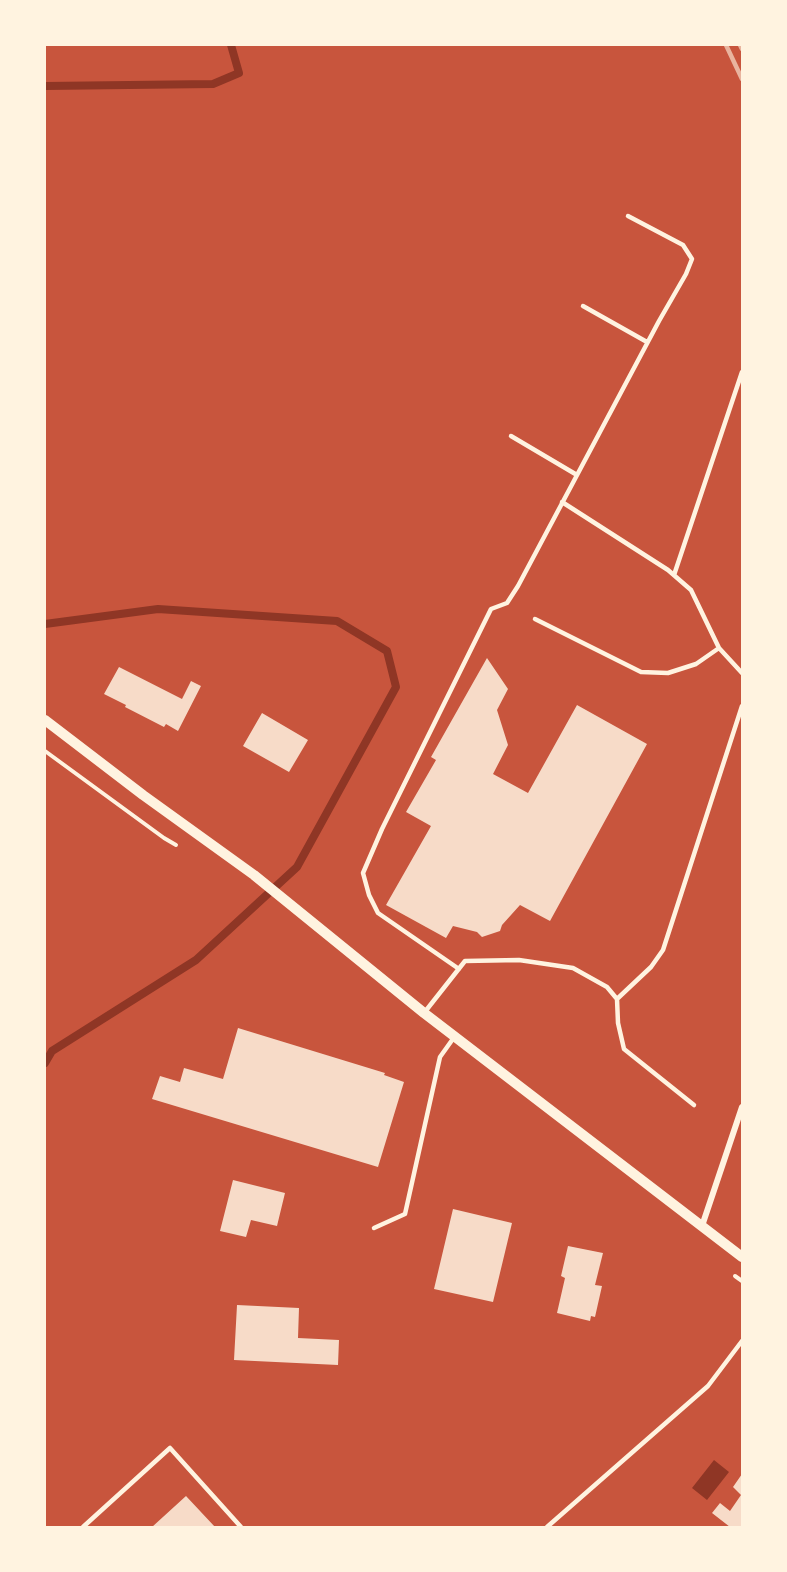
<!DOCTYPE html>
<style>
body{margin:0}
#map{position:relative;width:787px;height:1572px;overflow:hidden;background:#c8553d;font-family:"Golos Text",sans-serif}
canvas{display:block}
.frame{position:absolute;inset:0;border:46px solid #fff3e0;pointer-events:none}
</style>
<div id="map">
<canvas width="787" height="1572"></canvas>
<div class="frame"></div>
</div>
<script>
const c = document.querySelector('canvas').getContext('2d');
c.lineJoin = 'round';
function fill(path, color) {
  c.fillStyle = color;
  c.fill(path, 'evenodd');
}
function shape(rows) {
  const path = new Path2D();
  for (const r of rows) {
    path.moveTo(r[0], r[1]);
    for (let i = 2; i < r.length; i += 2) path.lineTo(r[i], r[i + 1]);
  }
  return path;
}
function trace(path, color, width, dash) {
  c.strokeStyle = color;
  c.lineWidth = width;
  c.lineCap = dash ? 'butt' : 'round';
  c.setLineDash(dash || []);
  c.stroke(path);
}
fill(shape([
 [714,1460,729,1472,707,1500,692,1488]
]), '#8f3625');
trace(shape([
 [45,86,213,84,239,73,231,45],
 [45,624,158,609,337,621,387,651,396,687,297,867,196,960,52,1051,45,1063]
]), '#8f3625', 8);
fill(shape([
 [487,658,508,689,497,710,508,745,493,774,528,793,577,705,647,744,550,921,520,905,502,925,500,931,482,937,477,932,453,926,446,938,386,905,431,826,406,812,436,760,431,757],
 [119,667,182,699,191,681,201,686,178,731,166,724,164,727,125,707,126,705,104,694],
 [262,713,308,740,289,772,243,746],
 [238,1028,385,1073,384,1075,404,1082,378,1167,152,1099,160,1076,180,1082,184,1068,223,1079],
 [233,1180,285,1193,277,1226,251,1220,246,1237,220,1231],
 [453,1209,512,1223,493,1302,434,1289],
 [568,1246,603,1253,595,1285,602,1286,595,1317,591,1316,590,1321,557,1313,565,1278,561,1276],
 [237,1305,299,1308,298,1338,339,1340,338,1365,234,1360],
 [742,1474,742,1527,730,1527,712,1513,720,1503,730,1511,741,1495,733,1487],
 [186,1496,215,1527,152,1527]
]), '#f7dbc8');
trace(shape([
 [45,751,164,838,176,845],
 [735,1276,742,1281]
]), '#fff3e0', 4);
trace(shape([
 [583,306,647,342],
 [511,436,577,475],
 [562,502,668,570,691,590,719,648,742,673],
 [674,575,742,372],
 [535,619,641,672,668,673,696,664,719,648],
 [459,969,378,913,369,895,363,873,382,829,491,609,507,603,518,586,659,321,686,274,692,259,683,245,628,216],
 [617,999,651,967,663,950,742,706],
 [424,1013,465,961,519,960,573,968,607,987,617,999,618,1023,624,1049,694,1105],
 [374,1228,405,1214,440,1057,455,1036],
 [83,1527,170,1448,241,1527],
 [547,1527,708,1386,742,1341]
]), '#fff3e0', 4.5);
trace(shape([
 [702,1226,742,1107]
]), '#fff3e0', 6);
trace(shape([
 [45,720,143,795,254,875,424,1013,742,1257]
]), '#fff3e0', 10);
trace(shape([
 [726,45,742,79],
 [740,45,742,49]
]), '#e9b49f', 4.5);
</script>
